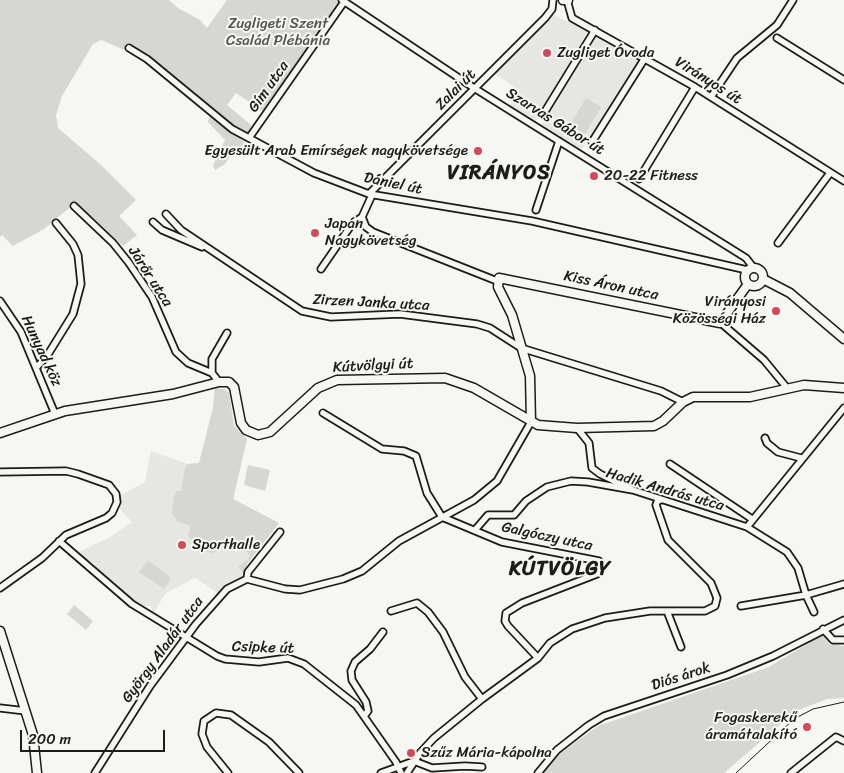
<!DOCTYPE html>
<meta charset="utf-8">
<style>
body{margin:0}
#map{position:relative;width:844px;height:773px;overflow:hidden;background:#f6f6f2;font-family:Sriracha,sans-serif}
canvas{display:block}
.scale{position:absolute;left:20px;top:730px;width:145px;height:22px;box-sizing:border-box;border:2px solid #1c1c1c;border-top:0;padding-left:6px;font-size:15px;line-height:18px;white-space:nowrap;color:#1c1c1c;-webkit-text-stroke:4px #f6f6f2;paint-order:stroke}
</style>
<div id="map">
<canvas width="844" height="773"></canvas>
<div class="scale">200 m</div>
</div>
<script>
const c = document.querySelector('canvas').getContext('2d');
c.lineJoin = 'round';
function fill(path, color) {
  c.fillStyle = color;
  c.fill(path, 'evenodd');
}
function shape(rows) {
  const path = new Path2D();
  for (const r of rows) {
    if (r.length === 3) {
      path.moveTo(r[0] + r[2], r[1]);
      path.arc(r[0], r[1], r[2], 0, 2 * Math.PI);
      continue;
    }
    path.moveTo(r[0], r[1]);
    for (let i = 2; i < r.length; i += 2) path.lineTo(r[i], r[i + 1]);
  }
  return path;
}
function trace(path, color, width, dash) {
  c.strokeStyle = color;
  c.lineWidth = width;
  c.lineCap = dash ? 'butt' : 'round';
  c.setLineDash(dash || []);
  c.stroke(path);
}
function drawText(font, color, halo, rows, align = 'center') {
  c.font = font + ' Sriracha,sans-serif';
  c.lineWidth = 4;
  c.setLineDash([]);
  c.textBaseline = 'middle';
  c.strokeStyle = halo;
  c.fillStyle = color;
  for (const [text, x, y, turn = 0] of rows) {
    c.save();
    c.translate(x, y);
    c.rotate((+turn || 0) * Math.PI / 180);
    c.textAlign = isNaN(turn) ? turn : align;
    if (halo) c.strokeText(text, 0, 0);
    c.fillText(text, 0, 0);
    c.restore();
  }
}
fill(shape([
 [554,15,590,32,535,122,509,106,519,90,495,74],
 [595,34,638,60,581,150,541,126],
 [215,388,224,389,229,393,234,426,247,439,233,499,279,523,247,564,245,577,232,582,218,593,195,578,166,593,153,613,151,606,144,606,131,599,92,568,95,564,86,559,83,560,75,554,110,537,132,522,118,507,122,499,119,496,145,482,151,451,188,464,199,463,213,408]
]), '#e6e6e2');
fill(shape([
 [0,0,169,0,178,8,200,20,207,28,227,0,336,0,339,2,264,112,236,93,227,105,251,125,248,134,241,131,238,136,244,142,240,151,235,149,225,164,215,170,213,165,225,140,208,122,211,110,143,58,101,40,93,44,62,96,56,115,58,128,101,165,136,200,119,216,137,235,123,246,95,219,74,204,44,229,13,246,2,235,0,237],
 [586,98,601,107,585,134,570,125],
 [215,388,224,389,229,393,234,426,247,439,233,499,279,523,247,564,245,575,238,567,250,557,248,552,230,545,213,553,205,551,188,536,191,526,177,521,172,514,174,495,177,491,181,491,185,468,188,464,199,463,213,408],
 [248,465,270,470,265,491,244,485],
 [148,560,171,578,164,589,139,572],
 [74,605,93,621,86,630,67,614],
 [822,635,829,644,844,646,844,698,827,699,796,711,724,773,543,773,559,754,598,726,769,667]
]), '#d6d6d2');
const street = shape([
 [342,0,474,88,746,258,753,267],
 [567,0,572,18,695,87,844,181],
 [777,38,844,80],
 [129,48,147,59,232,129,314,173,369,194,532,221,747,270],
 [711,97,737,58,777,25,793,0],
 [544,113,595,30],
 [249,138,344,2],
 [592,142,645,58],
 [639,179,695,87],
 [369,194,545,18,552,9,553,0],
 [74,206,113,243,129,263,152,297,176,352,188,363,212,373,219,382],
 [536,210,559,141],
 [166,214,181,230,302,311,331,317,400,314,477,324,490,328,521,348,661,391,683,402],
 [362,217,366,227,373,232,497,281],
 [153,222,162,230,202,247],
 [778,243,830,173],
 [321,269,352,224,362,217,372,195],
 [0,301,21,332,55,414],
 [721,323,764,360,787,388],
 [36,368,47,356,73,314,81,284,78,255,73,244,56,223],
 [212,373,212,359,227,333],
 [323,413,382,449,404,451,416,456,427,493,442,517,502,542,599,561,602,568,597,574,522,603,506,613,505,621,508,626,538,658],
 [577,428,589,443,592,468,600,474,631,489],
 [765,438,767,443,778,452,801,458],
 [670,464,752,519],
 [0,472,66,471,78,474,109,485,116,494,117,502,112,513,106,518,66,535,42,558,0,588],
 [747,527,844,408],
 [475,530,488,515,514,515,526,501,547,487,571,481,588,482,633,490,747,527,787,552,798,568,806,595,844,584],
 [59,541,132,604,217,656,225,659,259,662,288,658,304,664,356,705,396,762,401,773],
 [247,579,248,572,280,532],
 [741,606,806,595,814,612],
 [391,611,417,603,428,612,443,632,465,677,482,699],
 [667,611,681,647],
 [823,629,833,640,844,640],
 [0,708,26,711],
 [364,716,368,711,366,702,352,680,351,671,355,662,370,649,383,632],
 [414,761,432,768,465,766,482,767],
 [95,773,150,686,196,624,227,589,247,579,285,589,300,590,343,579,362,571,399,541,474,500,497,481,531,422],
 [228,773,207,747,202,734,204,721,216,713,231,715,269,742,299,773],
 [381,773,414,761],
 [407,773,420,753,434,738,482,699,538,658,550,643,572,629,605,618,650,611,705,611,715,606,717,598,711,583,668,540,656,505,658,500,661,500],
 [538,773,557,750,589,725,604,716,727,675,773,656,844,620],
 [791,773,836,737,844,741]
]);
const secondary = shape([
 [563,0,568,0],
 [754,277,9],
 [763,279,790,293,844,339],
 [531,422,530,376,512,315,498,287,499,278,720,323,748,284],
 [0,433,65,411,173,394,219,382,229,382,234,387,241,423,246,430,258,435,270,432,318,388,337,380,445,378,474,388,538,425,577,428,654,426,663,421,683,402,693,397,750,397,804,385,844,388],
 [0,631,33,735,37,773]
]);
trace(street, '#1c1c1c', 9);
trace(secondary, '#1c1c1c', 11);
trace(street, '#f6f6f2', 5.5);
trace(secondary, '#f6f6f2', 8);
trace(shape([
 [736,773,794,719,813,709,844,702]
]), '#1c1c1c', 1);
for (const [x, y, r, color] of [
 [547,53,5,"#d1495b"],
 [478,151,5,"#d1495b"],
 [594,176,5,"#d1495b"],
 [315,233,5,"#d1495b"],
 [776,311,5,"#d1495b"],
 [182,545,5,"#d1495b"],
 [807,727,5,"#d1495b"],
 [411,753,5,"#d1495b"]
]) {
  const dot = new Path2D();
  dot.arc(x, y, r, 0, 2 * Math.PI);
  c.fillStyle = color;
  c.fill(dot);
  trace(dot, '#f6f6f2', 2);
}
drawText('15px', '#545453', '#f6f6f2', [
 ["Zugligeti Szent",278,24],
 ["Család Plébánia",278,41]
]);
drawText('15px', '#1c1c1c', '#f6f6f2', [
 ["Zugliget Óvoda",557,53],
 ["Egyesült Arab Emírségek nagykövetsége",468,151,"right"],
 ["20-22 Fitness",604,176],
 ["Japán",325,224],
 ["Nagykövetség",325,241],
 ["Virányosi",766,302,"right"],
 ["Közösségi Ház",766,319,"right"],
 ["Sporthalle",192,545],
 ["Fogaskerekű",797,718,"right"],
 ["áramátalakító",797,735,"right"],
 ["Szűz Mária-kápolna",421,753]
], 'left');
drawText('15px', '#1c1c1c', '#f6f6f2', [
 ["Virányos út",708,81,32],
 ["Gím utca",269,87,-55],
 ["Zalai út",456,90,-45],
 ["Szarvas Gábor út",555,122,32],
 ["Dániel út",393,184,12],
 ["Járőr utca",150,277,57],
 ["Kiss Áron utca",611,286,12],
 ["Zirzen Janka utca",371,303,3],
 ["Hunyad köz",41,351,65],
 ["Kútvölgyi út",373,366,-3],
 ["Hadik András utca",665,490,16],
 ["Galgóczy utca",547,537,12],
 ["Csipke út",263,648,2],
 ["György Aladár utca",163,650,-54],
 ["Diós árok",681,677,-18]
]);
c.letterSpacing = '1px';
drawText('bold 20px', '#1c1c1c', '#f6f6f2', [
 ["VIRÁNYOS",499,174],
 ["KÚTVÖLGY",560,570]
]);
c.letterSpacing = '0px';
</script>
